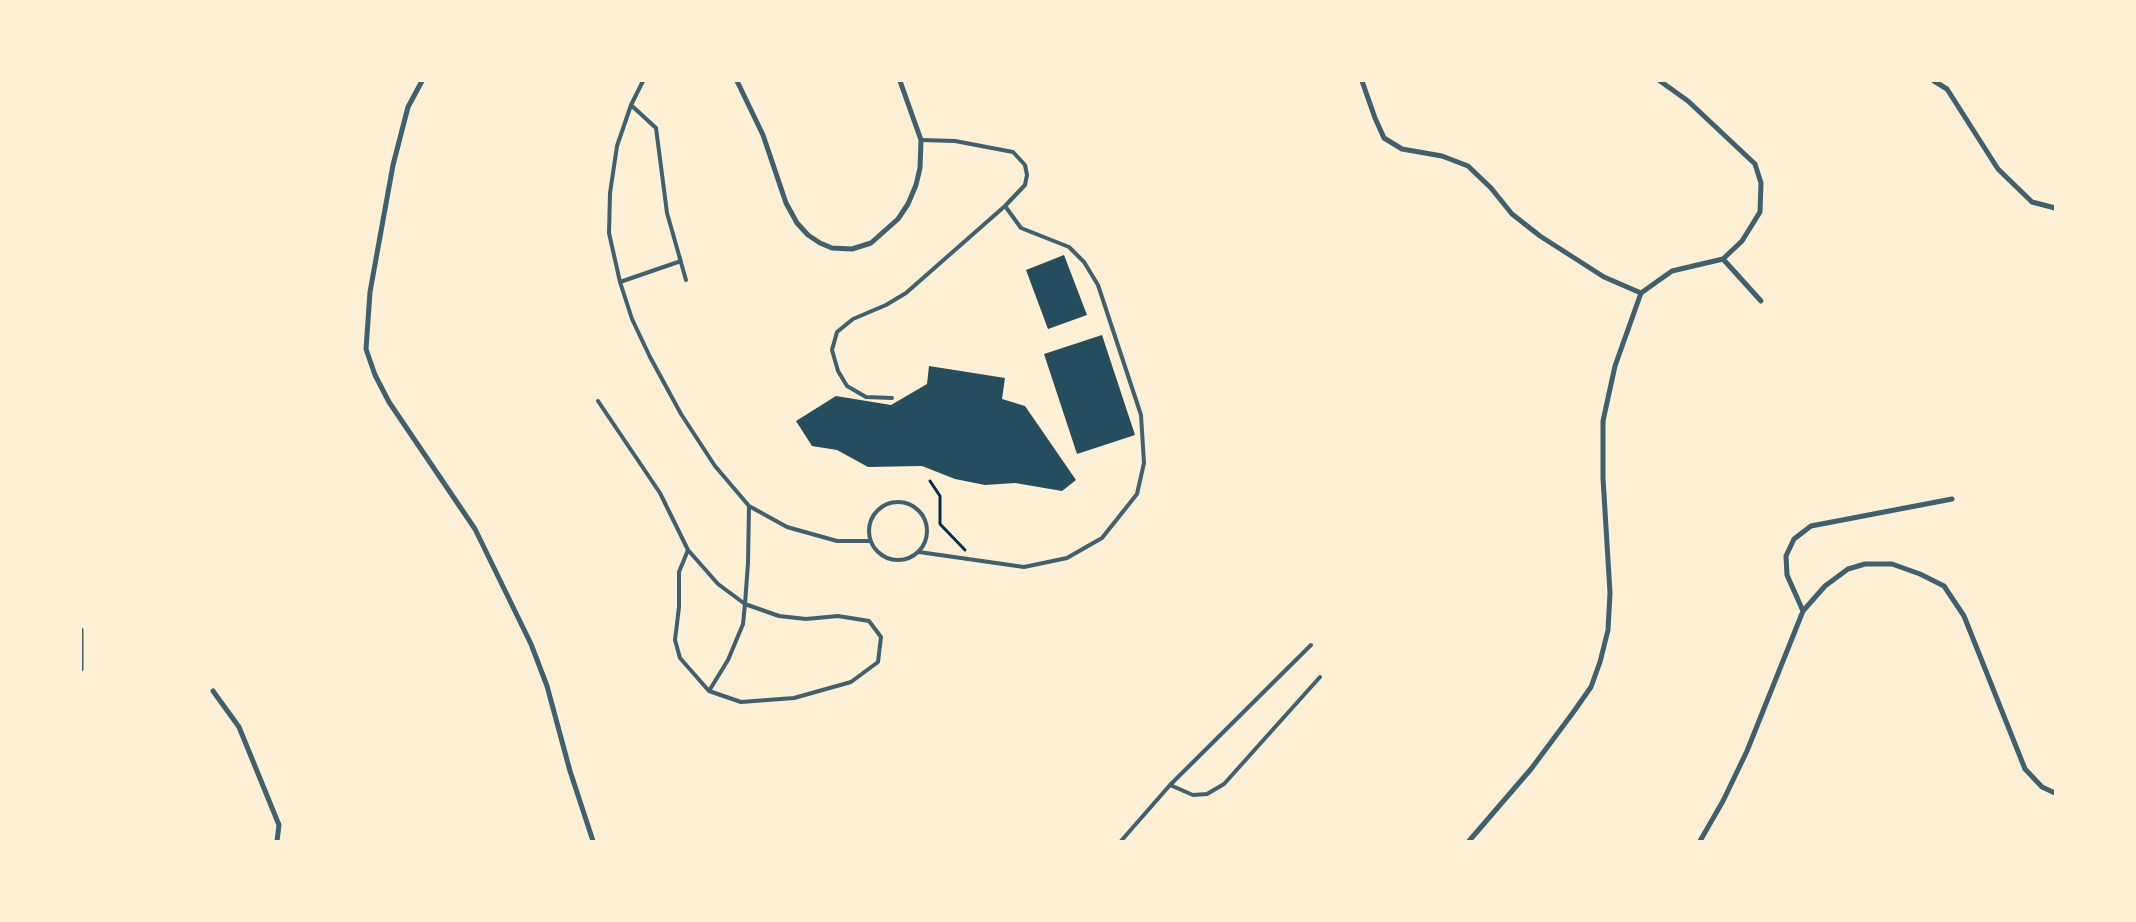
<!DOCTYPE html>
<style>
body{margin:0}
#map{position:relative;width:2136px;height:922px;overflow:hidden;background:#fdf0d5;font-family:Cabin,sans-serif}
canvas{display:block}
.frame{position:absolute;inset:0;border:82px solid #fdf0d5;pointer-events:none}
</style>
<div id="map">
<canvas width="2136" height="922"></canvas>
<div class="frame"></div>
</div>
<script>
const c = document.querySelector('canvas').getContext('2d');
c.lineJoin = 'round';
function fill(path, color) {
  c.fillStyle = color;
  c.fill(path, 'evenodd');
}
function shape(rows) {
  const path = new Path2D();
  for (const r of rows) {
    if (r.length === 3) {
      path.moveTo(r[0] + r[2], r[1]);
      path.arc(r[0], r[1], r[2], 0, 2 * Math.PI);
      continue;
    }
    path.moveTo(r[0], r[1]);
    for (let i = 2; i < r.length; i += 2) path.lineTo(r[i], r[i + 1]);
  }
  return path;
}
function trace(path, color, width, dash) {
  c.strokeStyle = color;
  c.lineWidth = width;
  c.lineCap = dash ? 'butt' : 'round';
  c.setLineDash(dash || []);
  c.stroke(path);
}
fill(shape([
 [1064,255,1087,315,1048,329,1026,270],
 [1102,335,1135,435,1077,454,1044,354],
 [929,366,1005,378,1002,399,1025,406,1076,480,1062,491,1015,483,985,485,955,479,922,466,868,467,837,450,812,446,796,421,836,396,891,405,927,384]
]), '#264d5e');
trace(shape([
 [930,481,940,496,940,524,965,550]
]), '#003049', 3);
trace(shape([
 [643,81,631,105,617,146,610,193,609,233,620,282,632,319,650,357,681,414,715,466,749,506,787,527,837,541,871,541],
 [631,105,656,128,667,213,686,280],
 [620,282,681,261],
 [892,398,866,397,847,386,838,371,832,350,837,332,853,319,886,305,906,293,1005,206,1025,185,1027,175,1025,165,1013,152,955,141,921,140],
 [598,401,660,493,688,550,718,584,745,604,779,616,806,619,838,616,869,621,881,637,878,662,851,682,794,698,741,702,709,691,728,660,743,624,745,604,748,563,749,506],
 [898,531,29],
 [688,550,679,572,679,607,675,640,680,658,709,691],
 [919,552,1024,567,1067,558,1102,538,1137,494,1144,463,1141,415,1098,285,1084,262,1069,247,1021,228,1005,206],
 [1170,785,1193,795,1207,794,1224,784,1320,677],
 [1121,841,1170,785,1311,645]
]), '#3f606c', 4);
trace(shape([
 [422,81,408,107,393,165,370,292,366,349,375,375,389,402,475,529,531,644,547,686,570,771,593,841],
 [737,81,763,135,786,203,797,223,808,235,820,243,832,248,852,249,871,243,898,219,908,204,916,185,920,168,921,140,900,81],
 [1362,81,1375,118,1384,138,1402,149,1442,156,1468,166,1491,188,1512,214,1540,236,1604,277,1641,293],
 [1934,81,1947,89,1998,169,2032,202,2055,208],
 [1723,259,1761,301],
 [1641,293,1672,271,1723,259,1742,241,1760,212,1761,183,1755,164,1688,101,1660,81],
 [1803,611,1787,575,1786,556,1794,539,1811,526,1952,499],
 [81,630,81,669],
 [213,691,239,727,279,825,277,841],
 [1469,841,1531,769,1572,714,1591,687,1600,662,1608,630,1610,593,1603,478,1603,421,1615,366,1641,293],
 [1700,841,1723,801,1747,751,1803,611,1825,586,1848,569,1865,564,1892,564,1920,574,1944,586,1964,616,2025,769,2042,787,2055,793]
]), '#3f606c', 5);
</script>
